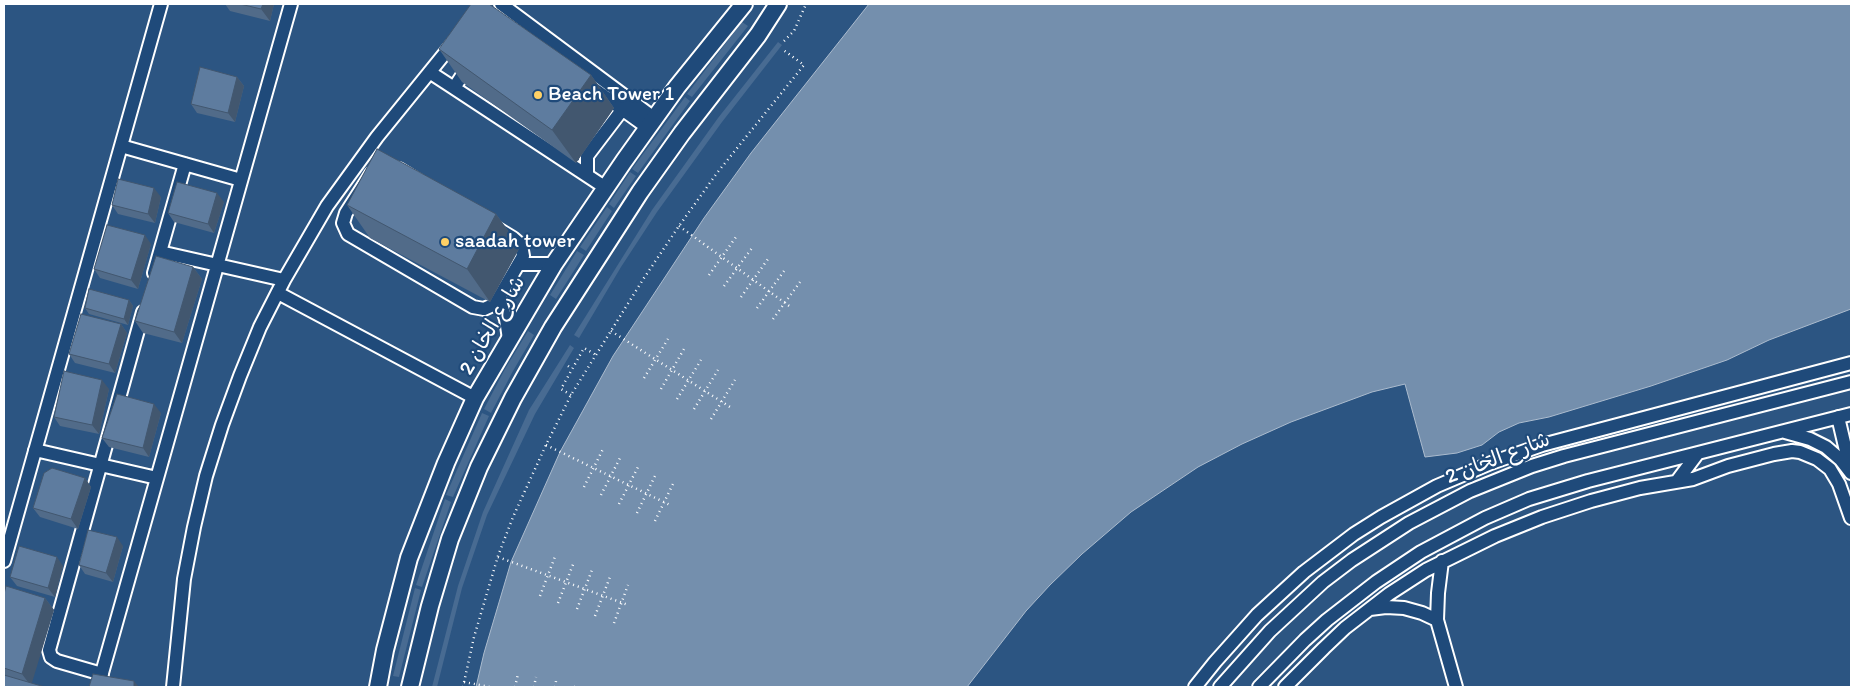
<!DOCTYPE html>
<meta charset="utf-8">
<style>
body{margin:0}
#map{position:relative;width:1855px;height:691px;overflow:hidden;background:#2c5582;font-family:Itim,sans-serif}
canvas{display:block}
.frame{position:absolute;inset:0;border:5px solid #fff;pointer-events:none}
</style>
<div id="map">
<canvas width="1855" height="691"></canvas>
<div class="frame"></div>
</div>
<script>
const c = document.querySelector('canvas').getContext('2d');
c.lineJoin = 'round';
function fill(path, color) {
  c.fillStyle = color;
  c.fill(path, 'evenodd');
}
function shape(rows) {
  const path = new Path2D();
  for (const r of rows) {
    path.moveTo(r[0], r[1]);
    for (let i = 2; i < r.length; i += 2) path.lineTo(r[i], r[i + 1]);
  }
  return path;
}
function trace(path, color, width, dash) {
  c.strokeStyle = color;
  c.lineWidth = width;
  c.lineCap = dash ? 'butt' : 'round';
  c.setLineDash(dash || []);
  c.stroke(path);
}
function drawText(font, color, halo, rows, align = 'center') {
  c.font = font + ' Itim,"Playpen Sans Arabic",sans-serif';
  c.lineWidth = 4.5;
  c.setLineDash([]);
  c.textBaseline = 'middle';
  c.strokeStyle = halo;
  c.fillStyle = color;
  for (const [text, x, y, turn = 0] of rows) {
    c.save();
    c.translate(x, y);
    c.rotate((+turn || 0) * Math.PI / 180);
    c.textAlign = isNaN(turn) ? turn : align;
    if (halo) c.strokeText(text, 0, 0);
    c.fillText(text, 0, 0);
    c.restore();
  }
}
fill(shape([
 [742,22,748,26,692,97,687,94],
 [778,42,782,45,722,122,657,212,621,267,579,338,574,335,652,210,718,118],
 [685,97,690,101,638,173,632,169],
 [630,172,636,176,614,208,609,204],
 [607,207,612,211,586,251,580,247],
 [577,251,584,255,556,299,550,295],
 [528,331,534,335,513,371,491,413,484,409,505,369],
 [570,345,574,348,535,414,487,515,462,588,437,687,432,687,458,586,483,512,529,410],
 [482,413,489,416,453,497,446,495],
 [445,499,451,502,422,587,416,585],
 [415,588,421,590,399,677,393,676]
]), '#486b92');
const water = shape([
 [869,4,1851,4,1851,309,1769,340,1727,360,1651,386,1549,417,1519,423,1499,432,1482,445,1457,453,1425,457,1405,384,1372,392,1291,422,1242,444,1198,467,1131,512,1082,554,1050,585,1026,611,967,687,476,687,484,653,511,562,560,452,613,356,704,218,751,153,869,4]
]);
fill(water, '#748fad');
trace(water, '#acbcce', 1);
const minor = shape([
 [501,4,654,118],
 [469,65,454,88,606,188],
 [431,73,454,88],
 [594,89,647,127],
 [121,146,241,180],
 [385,166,399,169,513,238,521,245,523,256,495,304,484,309,473,307,348,234,343,223,346,213,371,174,376,170,385,166],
 [587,175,587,156,622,110],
 [160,252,284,280],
 [519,264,554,264],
 [154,273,185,164],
 [278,293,475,398],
 [499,299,506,319,509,339],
 [1838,417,1850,468],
 [1785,432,1810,439,1826,447,1841,460,1851,473],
 [35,450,157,478],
 [1677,481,1698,453],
 [4,561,161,4],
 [1442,561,1438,593,1437,620,1456,687],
 [1370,609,1386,607,1404,608,1422,613,1437,620],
 [102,674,57,661,51,657,49,650,143,312],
 [98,687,291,4],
 [173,687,184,579,194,527,206,476,222,425,240,376,260,327,284,280,327,206,377,137,454,42],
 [1195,687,1215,662,1257,615,1304,572,1354,534,1381,517,1437,486,1491,463,1542,445,1851,363],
 [1220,687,1270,631,1323,582,1352,560,1409,523,1470,491,1532,466,1564,456,1851,382],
 [1259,687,1305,640,1327,620,1376,582,1421,552,1485,518,1529,499,1588,481,1851,414],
 [1285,687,1324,648,1345,628,1389,594,1426,570,1495,536,1542,517,1591,501,1640,488,1693,479,1728,466,1774,454,1792,451,1800,452,1817,459,1830,469,1839,484,1851,518]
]);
const major = shape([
 [378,687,385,650,409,558,446,463,475,398,554,264,624,161,677,87,744,4],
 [410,687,430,606,450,539,479,467,513,398,553,327,640,192,682,133,758,35,778,4]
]);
trace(minor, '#fff', 16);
trace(major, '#fff', 20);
trace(shape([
 [784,41,794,31,806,4],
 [679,226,792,308],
 [709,275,736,237],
 [724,286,752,248],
 [741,297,768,259],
 [757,308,784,271],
 [773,319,800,282],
 [611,331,730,407],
 [568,366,572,369],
 [644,378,668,339],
 [661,389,684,349],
 [571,395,561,389,584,348,596,355],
 [677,399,701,360],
 [694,409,718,370],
 [711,419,735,380],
 [546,445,670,505],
 [584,487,604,447],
 [601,495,621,456],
 [619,504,639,465],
 [637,513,656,474],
 [655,521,674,482],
 [498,557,628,605],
 [540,596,556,554],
 [558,603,574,562],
 [577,609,592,570],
 [595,616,610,577],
 [614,623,628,585],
 [464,682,490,687],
 [463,687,474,637,498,556,513,517,546,445,571,395,589,366,644,278,679,226,717,173,804,65,782,49],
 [515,687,518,674],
 [534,687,536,677],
 [555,687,556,681],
 [575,687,576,685]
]), '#fff', 2.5, [1, 4]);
trace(minor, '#1f4a7a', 12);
trace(major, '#1f4a7a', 16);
fill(shape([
 [225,4,274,4,270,21,230,11],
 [439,49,591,75,614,108,576,163,462,82],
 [237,77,244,86,235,122,197,113,191,104],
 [161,197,155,223,118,214,112,205],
 [224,202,214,233,174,222,168,213],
 [347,205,496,214,520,247,490,302,370,238],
 [151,244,138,289,100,278,94,269],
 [193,267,202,279,182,343,143,333,135,321],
 [129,300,133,306,128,325,89,314,85,308],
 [121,324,127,333,115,373,75,363,69,354],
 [109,389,99,434,60,426,54,417],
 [161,413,149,457,109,447,102,438],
 [85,478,91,487,78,529,40,517,33,508],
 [123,546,113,582,85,574,79,565],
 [63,566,55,597,17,586,10,577],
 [4,594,45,598,54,610,31,683,4,687]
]), '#516b89');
fill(shape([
 [263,4,274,4,270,21,261,9],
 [591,75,614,108,576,163,552,130],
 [237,77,244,86,235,122,228,113],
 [154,188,161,197,155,223,148,214],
 [217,193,224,202,214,233,208,224],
 [496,214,520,247,490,302,467,269],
 [145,235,151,244,138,289,131,280],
 [193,267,202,279,182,343,174,332],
 [129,300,133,306,128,325,124,319],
 [121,324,127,333,115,373,109,364],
 [102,380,109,389,99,434,92,425],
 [154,404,161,413,149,457,143,448],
 [85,478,91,487,78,529,71,519],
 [117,537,123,546,113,582,106,573],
 [57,557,63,566,55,597,48,588],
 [45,598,54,610,31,686,22,674],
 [134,681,139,687,134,687]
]), '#42576f');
const building = shape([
 [240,4,263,4,261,9,240,4],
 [471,4,489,4,591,75,552,130,439,49,471,4],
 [200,67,237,77,228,113,191,104,200,67],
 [377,149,496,214,467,269,347,205,377,149],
 [118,179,154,188,148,214,112,205,118,179],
 [177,182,217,193,208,224,168,213,177,182],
 [107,225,145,235,131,280,94,269,107,225],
 [156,256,193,267,174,332,135,321,156,256],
 [89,289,129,300,124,319,85,308,89,289],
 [81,314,121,324,109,364,69,354,81,314],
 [64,371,102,380,92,425,54,417,64,371],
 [117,394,154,404,143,448,102,438,117,394],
 [52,468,85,478,71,519,33,508,44,473,52,468],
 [88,530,117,537,106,573,79,565,88,530],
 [19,546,57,557,48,588,10,577,19,546],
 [6,586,45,598,22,674,4,668,4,594,6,586],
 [93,674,134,681,134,687,89,687,93,674],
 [4,675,45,687,4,687,4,675]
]);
fill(building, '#5e7c9f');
trace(building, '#42576f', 1);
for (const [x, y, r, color] of [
 [538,95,5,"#ffd166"],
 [445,242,5,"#ffd166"]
]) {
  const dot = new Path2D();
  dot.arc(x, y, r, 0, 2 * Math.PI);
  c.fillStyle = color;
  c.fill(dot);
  trace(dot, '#1f4a7a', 2);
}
drawText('21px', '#fff', '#1f4a7a', [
 ["Beach Tower 1",548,95],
 ["saadah tower",455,242]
], 'left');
drawText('21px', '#fff', '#1f4a7a', [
 ["شارع الخان 2",493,326,-60],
 ["شارع الخان 2",1498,459,-21]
]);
</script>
